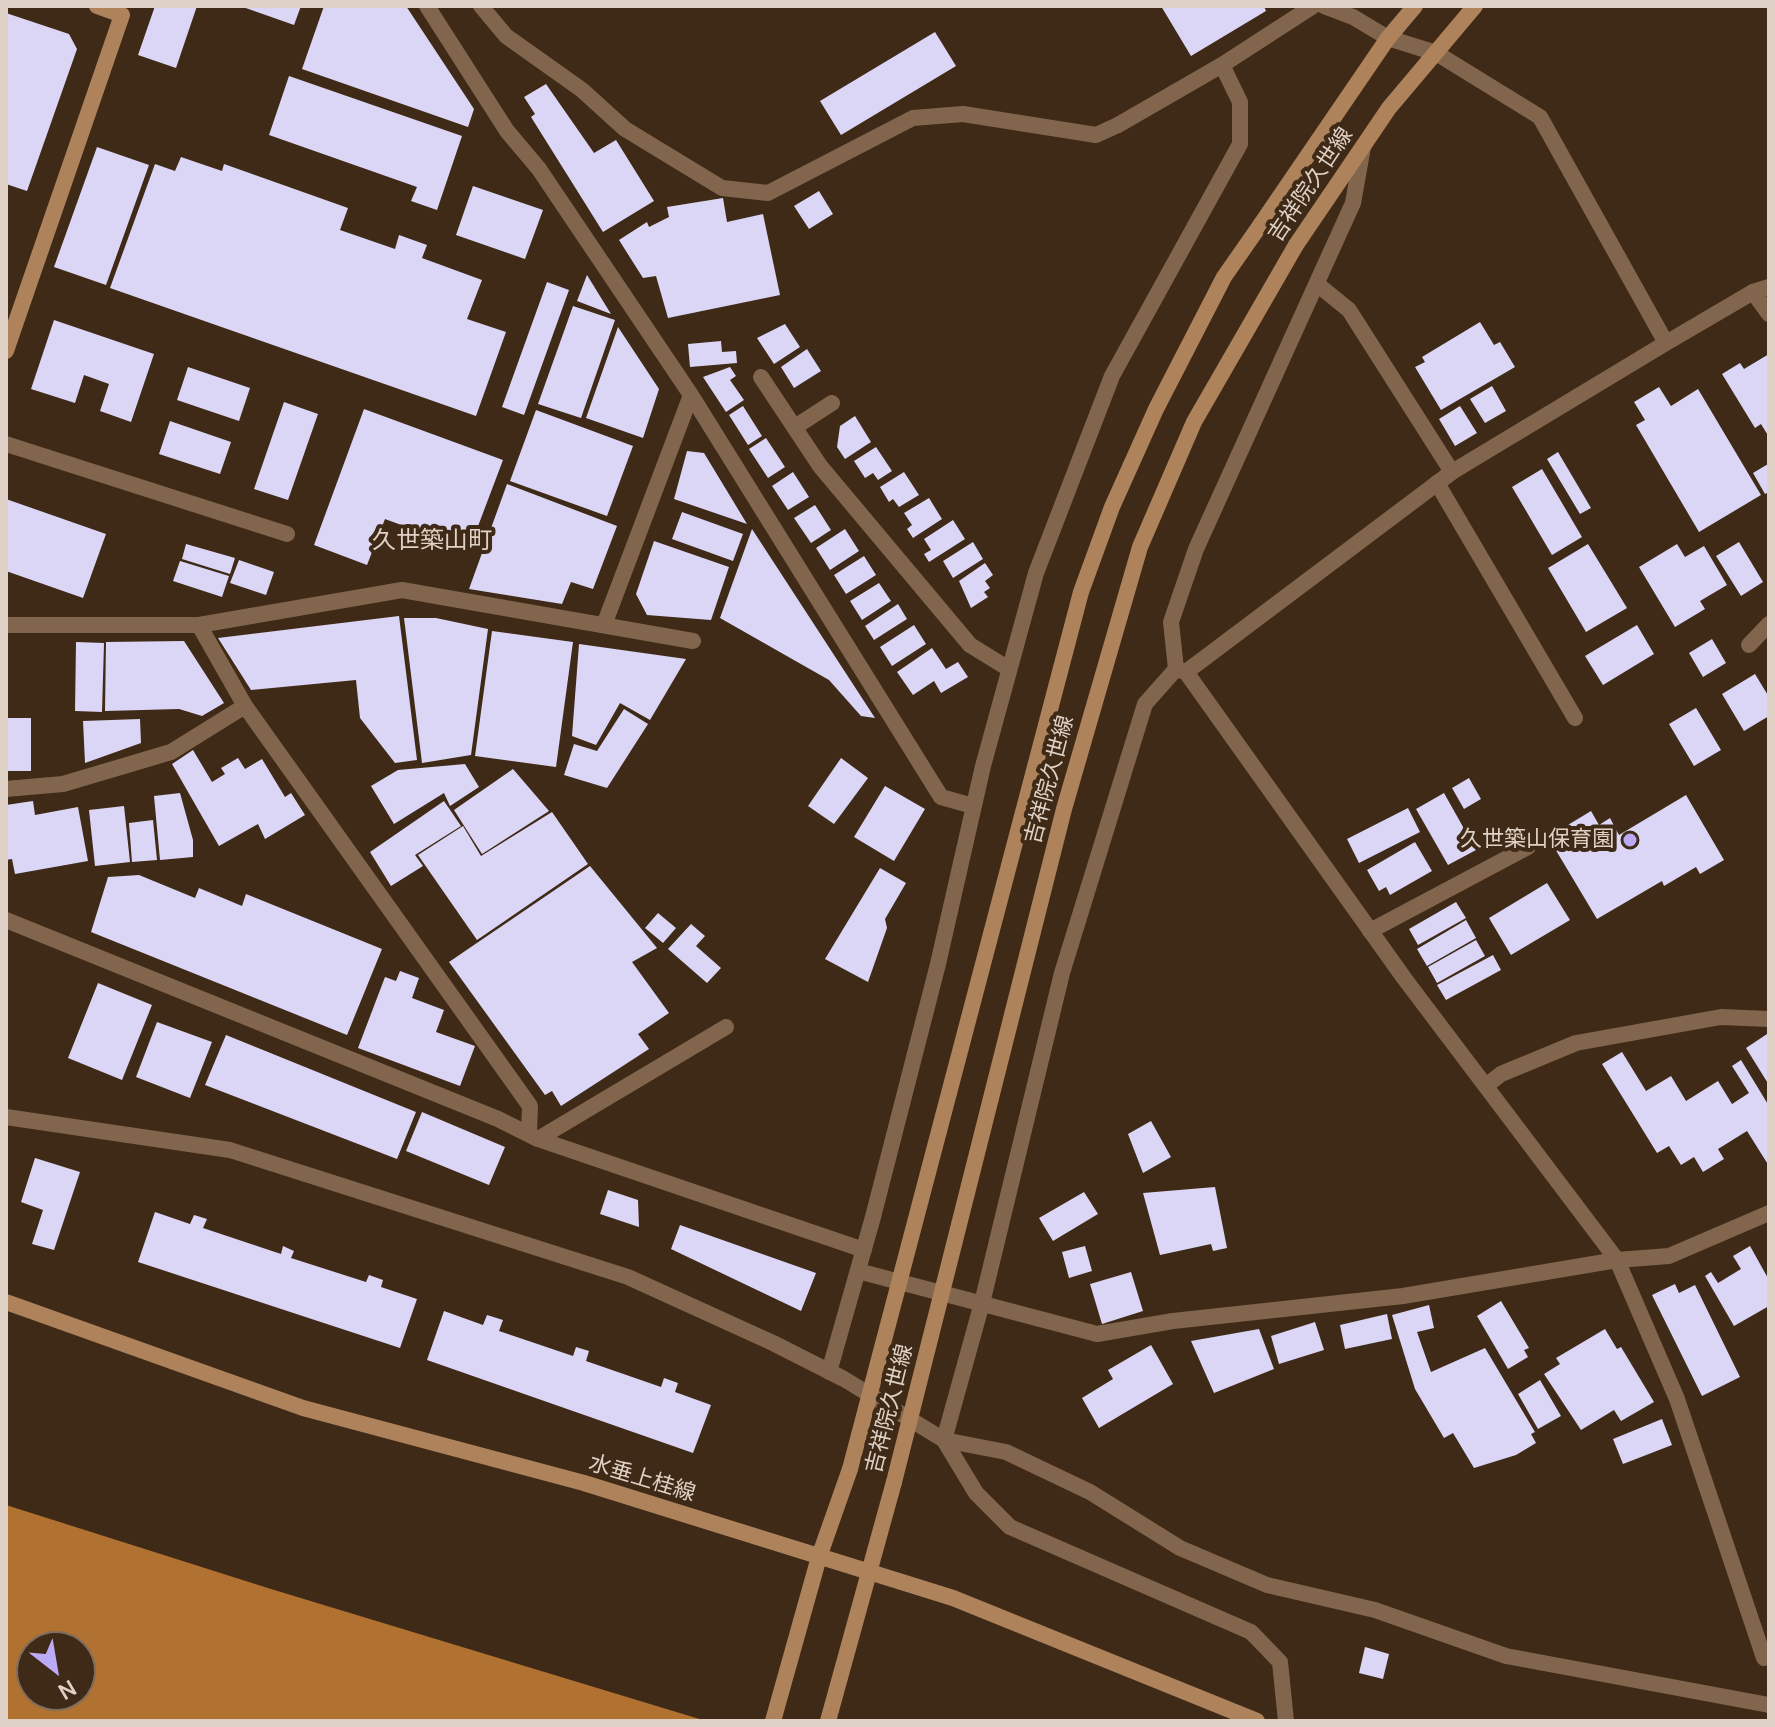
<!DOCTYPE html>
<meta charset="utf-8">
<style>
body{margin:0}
#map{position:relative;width:1775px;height:1727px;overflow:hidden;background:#3f2a17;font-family:Manrope,sans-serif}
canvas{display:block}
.frame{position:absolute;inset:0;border:8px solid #dfd1c5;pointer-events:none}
.north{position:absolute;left:16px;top:1631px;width:80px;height:80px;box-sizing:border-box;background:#3f2a17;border:2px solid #7f6d5d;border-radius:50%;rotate:149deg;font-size:22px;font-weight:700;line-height:32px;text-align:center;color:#dfd1c5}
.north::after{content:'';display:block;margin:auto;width:28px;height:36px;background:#bbaaf6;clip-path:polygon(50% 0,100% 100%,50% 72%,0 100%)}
</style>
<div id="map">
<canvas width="1775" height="1727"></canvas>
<div class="frame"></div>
<div class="north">N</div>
</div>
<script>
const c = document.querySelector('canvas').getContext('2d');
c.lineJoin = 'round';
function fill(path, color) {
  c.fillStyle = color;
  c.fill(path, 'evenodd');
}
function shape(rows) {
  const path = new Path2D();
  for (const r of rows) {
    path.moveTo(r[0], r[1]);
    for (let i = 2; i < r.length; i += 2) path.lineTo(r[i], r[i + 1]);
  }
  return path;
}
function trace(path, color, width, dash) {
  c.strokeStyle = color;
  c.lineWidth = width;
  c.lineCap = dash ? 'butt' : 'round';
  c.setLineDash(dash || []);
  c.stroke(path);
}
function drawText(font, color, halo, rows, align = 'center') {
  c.font = font + ' Manrope,"Noto Sans JP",sans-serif';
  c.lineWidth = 8;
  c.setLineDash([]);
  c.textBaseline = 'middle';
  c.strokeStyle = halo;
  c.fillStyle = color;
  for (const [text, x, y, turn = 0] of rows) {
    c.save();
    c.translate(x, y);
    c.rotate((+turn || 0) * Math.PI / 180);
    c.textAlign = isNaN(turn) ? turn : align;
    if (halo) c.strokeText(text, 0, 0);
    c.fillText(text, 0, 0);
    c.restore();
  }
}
fill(shape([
 [6,1505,271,1589,706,1721,6,1721],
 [32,1647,80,1647,80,1695,32,1695]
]), '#b07131');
fill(shape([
 [155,6,197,6,176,68,138,55],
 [240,6,301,6,294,25],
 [324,6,406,6,474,109,468,127,302,69],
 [1161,6,1264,6,1266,11,1191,56],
 [6,13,69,34,77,49,27,191,6,184],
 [935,32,956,66,841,135,820,101],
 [289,76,462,136,437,210,411,201,417,187,269,135],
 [546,84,594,153,616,140,654,201,603,232,531,117,535,114,524,97],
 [97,147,149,165,106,285,54,267],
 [181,157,222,171,224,164,348,208,340,230,395,249,399,235,427,245,422,258,482,280,467,319,506,332,476,416,110,288,155,164,175,171],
 [473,186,543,210,525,259,456,235],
 [819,191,833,214,809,229,794,206],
 [723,198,727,222,763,214,780,295,668,318,656,276,643,278,619,240,647,222,649,227,669,217,667,207],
 [587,275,611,314,577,301],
 [547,282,569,290,524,415,502,407],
 [573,306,615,320,581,418,538,404],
 [54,320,154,354,131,422,100,411,109,384,84,375,75,403,31,389],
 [1480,322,1494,345,1500,342,1515,367,1441,410,1415,367,1425,362,1422,357],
 [785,324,800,347,774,364,757,338],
 [618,327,659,389,643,438,586,418],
 [721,341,722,352,736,351,737,363,690,367,688,344],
 [807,349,821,371,794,388,781,367],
 [1769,354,1769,437,1761,424,1755,428,1722,374,1740,363,1744,369],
 [188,367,250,388,239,421,177,400],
 [730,367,736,376,730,380,744,400,726,412,703,377],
 [1492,386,1506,411,1485,423,1470,399],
 [1659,387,1671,406,1698,389,1761,495,1699,532,1636,425,1645,420,1634,402],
 [284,402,318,414,288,500,254,489],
 [743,406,762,436,748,445,729,415],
 [1460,406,1477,433,1455,446,1439,419],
 [364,409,503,460,469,550,385,519,367,565,314,545],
 [536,410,633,446,607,516,510,481],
 [855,416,871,442,845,459,837,447,840,426],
 [170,421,231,442,220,474,159,454],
 [766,438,785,467,768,478,749,449],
 [876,447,892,471,878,480,873,473,865,478,854,461],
 [687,451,704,453,747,524,674,499],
 [1558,452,1591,508,1580,514,1547,459],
 [1768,464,1769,492,1765,494,1753,473],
 [1542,469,1582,537,1552,555,1512,487],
 [793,472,809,497,788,510,772,486],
 [904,472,919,495,899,507,893,499,889,502,880,487],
 [507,484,617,526,593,589,571,582,562,604,469,589],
 [929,498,942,519,913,538,907,529,912,525,904,513],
 [6,499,106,534,83,598,6,571],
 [815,505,831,530,811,543,794,518],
 [682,512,743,534,733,561,672,539],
 [953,520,965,539,929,562,924,554,931,550,924,539],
 [752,529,875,718,861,716,829,680,720,618],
 [845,529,859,551,830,570,816,548],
 [654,541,729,567,711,620,647,615,636,594],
 [973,542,983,559,953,578,943,561],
 [1739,542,1763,582,1741,596,1716,556],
 [186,544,235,558,230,574,182,559],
 [1588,544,1627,608,1586,632,1548,568],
 [1677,544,1685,557,1704,546,1727,585,1700,601,1705,609,1675,627,1639,567],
 [864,556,876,575,846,594,834,575],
 [239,560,274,572,266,595,230,583],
 [180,561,229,576,222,597,173,581],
 [985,563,993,575,985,581,990,588,984,592,988,597,971,608,959,581],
 [879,583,891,601,862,620,850,601],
 [898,604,907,619,874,640,865,626],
 [399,616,417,760,395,763,360,718,356,680,251,690,218,638],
 [404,618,436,618,488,629,471,755,422,763],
 [914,625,926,644,892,666,880,647],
 [1637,625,1654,654,1603,685,1585,656],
 [492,631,573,642,556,767,475,756],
 [1712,639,1726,663,1703,677,1689,653],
 [184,641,224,703,202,716,179,709,105,711,106,642],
 [76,642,104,643,102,712,75,711],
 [579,644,686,659,650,720,620,703,596,745,572,736],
 [932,648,946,669,958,662,968,677,941,693,934,681,913,695,897,672],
 [1755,674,1769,697,1769,716,1744,731,1722,694],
 [1696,708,1721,750,1694,766,1669,724],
 [624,709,648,724,607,788,564,775,574,744,597,751],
 [6,718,31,718,31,771,6,771],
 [140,719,141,743,85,763,83,721],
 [193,750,212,782,225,774,221,768,238,758,245,769,262,759,285,797,291,793,305,815,265,839,258,824,219,846,172,764],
 [841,758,868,778,834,824,808,806],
 [465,764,479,787,450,806,444,793,394,824,371,786,398,770],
 [513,769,549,811,482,854,454,810],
 [1469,778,1481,799,1464,809,1452,788],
 [885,786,925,809,894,861,854,837],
 [180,793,193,840,193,857,160,860,154,796],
 [1444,793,1476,850,1448,865,1416,809],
 [1686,795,1724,860,1700,874,1696,867,1664,886,1662,881,1597,919,1548,837,1591,811,1599,825,1610,818,1619,835],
 [33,801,35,815,78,807,88,861,15,874,12,859,6,860,6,805],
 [444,801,461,826,415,855,423,866,391,886,370,852],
 [124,806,130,862,95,866,89,810],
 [1408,808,1420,832,1359,863,1347,839],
 [552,812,588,864,477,940,418,855,463,826,481,856],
 [153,820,157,860,132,862,129,823],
 [1415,842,1432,871,1390,895,1386,887,1379,891,1367,870],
 [590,866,657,948,632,962,669,1013,638,1034,649,1049,561,1106,552,1091,545,1095,449,962],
 [880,868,906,883,885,919,887,928,868,982,825,959],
 [139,875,195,898,199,888,242,906,246,894,382,949,347,1035,91,932,108,877],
 [1547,883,1570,920,1511,955,1489,918],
 [1456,902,1466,918,1418,945,1409,929],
 [658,913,676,928,663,943,645,928],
 [1466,920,1476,938,1427,966,1417,949],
 [691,924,705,936,696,946,721,968,707,983,668,949],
 [1476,940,1485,956,1437,983,1428,967],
 [1493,955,1501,970,1446,1000,1437,985],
 [400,971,419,978,412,998,444,1010,436,1032,475,1046,460,1086,358,1048,385,977,396,981],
 [98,983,152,1005,122,1080,68,1058],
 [157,1022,212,1042,190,1098,136,1077],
 [1767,1034,1769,1037,1769,1085,1746,1048],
 [226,1035,416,1112,397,1159,205,1085],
 [1622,1052,1646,1091,1671,1076,1686,1101,1718,1081,1732,1104,1749,1093,1732,1066,1741,1060,1769,1106,1769,1166,1747,1131,1718,1149,1724,1159,1703,1172,1694,1157,1681,1165,1669,1146,1657,1153,1602,1064],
 [422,1112,505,1147,489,1185,406,1151],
 [1151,1121,1171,1157,1143,1173,1128,1134],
 [35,1158,80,1172,54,1250,32,1244,43,1210,21,1202],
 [1215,1187,1227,1248,1213,1251,1211,1244,1160,1255,1143,1193],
 [608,1190,638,1200,639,1227,600,1214],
 [1084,1192,1098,1214,1053,1241,1039,1218],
 [155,1212,190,1224,194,1215,207,1219,203,1228,281,1254,283,1246,294,1251,291,1258,366,1282,369,1275,383,1280,381,1287,417,1299,400,1348,138,1262],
 [680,1225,816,1273,801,1311,671,1249],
 [1085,1246,1092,1271,1069,1278,1062,1252],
 [1750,1246,1769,1280,1769,1306,1734,1326,1705,1276,1711,1272,1718,1283,1741,1269,1733,1256],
 [1131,1272,1143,1311,1102,1324,1090,1284],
 [1675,1284,1679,1293,1695,1285,1740,1377,1702,1396,1652,1295],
 [1501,1301,1529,1348,1524,1350,1528,1357,1508,1369,1477,1316],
 [1429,1305,1434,1328,1417,1332,1431,1372,1485,1348,1535,1432,1531,1434,1536,1443,1516,1455,1474,1468,1453,1433,1444,1438,1415,1389,1392,1315],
 [444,1311,483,1325,487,1315,503,1320,499,1331,573,1356,576,1347,589,1351,586,1361,661,1387,664,1378,678,1383,675,1392,711,1405,693,1453,427,1360],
 [1387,1314,1392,1339,1345,1349,1340,1325],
 [1315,1322,1324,1350,1279,1364,1271,1336],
 [1259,1329,1274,1369,1214,1393,1191,1341],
 [1605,1329,1617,1349,1621,1347,1654,1402,1621,1421,1614,1410,1581,1430,1544,1374,1560,1364,1556,1358],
 [1151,1345,1173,1384,1099,1428,1082,1398,1113,1379,1108,1370],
 [1540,1380,1561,1416,1538,1429,1518,1394],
 [1662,1419,1672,1445,1623,1464,1613,1439],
 [1365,1647,1389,1654,1383,1679,1359,1673]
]), '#dcd6f6');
trace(shape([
 [427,6,507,131,539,169,691,395,941,797,973,806],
 [481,6,506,36,582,90,625,129,722,188,768,193,913,118,963,114,1096,135,1118,125],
 [1317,284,1349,310,1452,472],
 [1753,292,1769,314],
 [761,377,820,466,970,645,1009,669],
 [795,427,832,403],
 [1437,483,1575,718],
 [6,625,199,625,402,590,693,641],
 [199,625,245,706,530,1106,529,1134],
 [604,625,691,395],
 [1749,645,1769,624],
 [6,789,63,784,171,752,245,706],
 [1370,931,1528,847],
 [1487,1085,1501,1074,1576,1043,1721,1017,1769,1019],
 [538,1139,726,1027],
 [1617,1260,1677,1399,1764,1658]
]), '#81664d', 16);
trace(shape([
 [1324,6,1353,17,1388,38,1436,53,1540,117,1666,343],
 [1222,65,1313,6],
 [1363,147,1353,203,1196,549,1171,622,1176,669,1145,704,1062,973,982,1303,944,1440,1006,1452,1090,1492,1180,1548,1267,1585,1375,1610,1506,1656,1769,1705],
 [6,444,287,534],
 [1176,669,1186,672,1452,472,1666,343,1753,292,1769,287],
 [1186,672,1404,978,1617,1260],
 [6,920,498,1119,538,1139,864,1250],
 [6,1117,230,1150,628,1277,773,1343,844,1379,944,1440,976,1493,1010,1527,1251,1632,1280,1662,1286,1721],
 [858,1271,1097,1334,1173,1321,1403,1296,1617,1260,1669,1256,1769,1213],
 [829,1372,873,1217,938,964,983,766,1036,573,1112,376,1240,144,1240,102,1222,65,1118,125]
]), '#81664d', 16);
trace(shape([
 [1261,224,1388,38,1415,6],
 [1296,245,1389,108,1475,6],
 [6,351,122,15,97,6],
 [6,1302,303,1408,584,1483,953,1598,1257,1721],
 [773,1721,819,1557,850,1469],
 [828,1721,894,1482]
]), '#ae835b', 16);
trace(shape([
 [850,1469,1081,592,1112,507,1156,409,1224,277,1261,224],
 [894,1482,1064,809,1140,547,1194,422,1296,245]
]), '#ae835b', 16);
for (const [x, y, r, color] of [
 [1630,840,8,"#bbaaf6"]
]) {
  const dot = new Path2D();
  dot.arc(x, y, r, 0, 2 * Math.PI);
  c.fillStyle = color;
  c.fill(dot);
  trace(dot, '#3f2a17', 3);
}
drawText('22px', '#dfd1c5', '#3f2a17', [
 ["吉祥院久世線",1311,185,-56],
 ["吉祥院久世線",1050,780,-75],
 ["吉祥院久世線",890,1409,-76],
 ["水垂上桂線",642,1479,17]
]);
drawText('22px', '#dfd1c5', '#3f2a17', [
 ["久世築山保育園",1614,840]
], 'right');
drawText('24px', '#dfd1c5', '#3f2a17', [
 ["久世築山町",432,541]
]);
</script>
